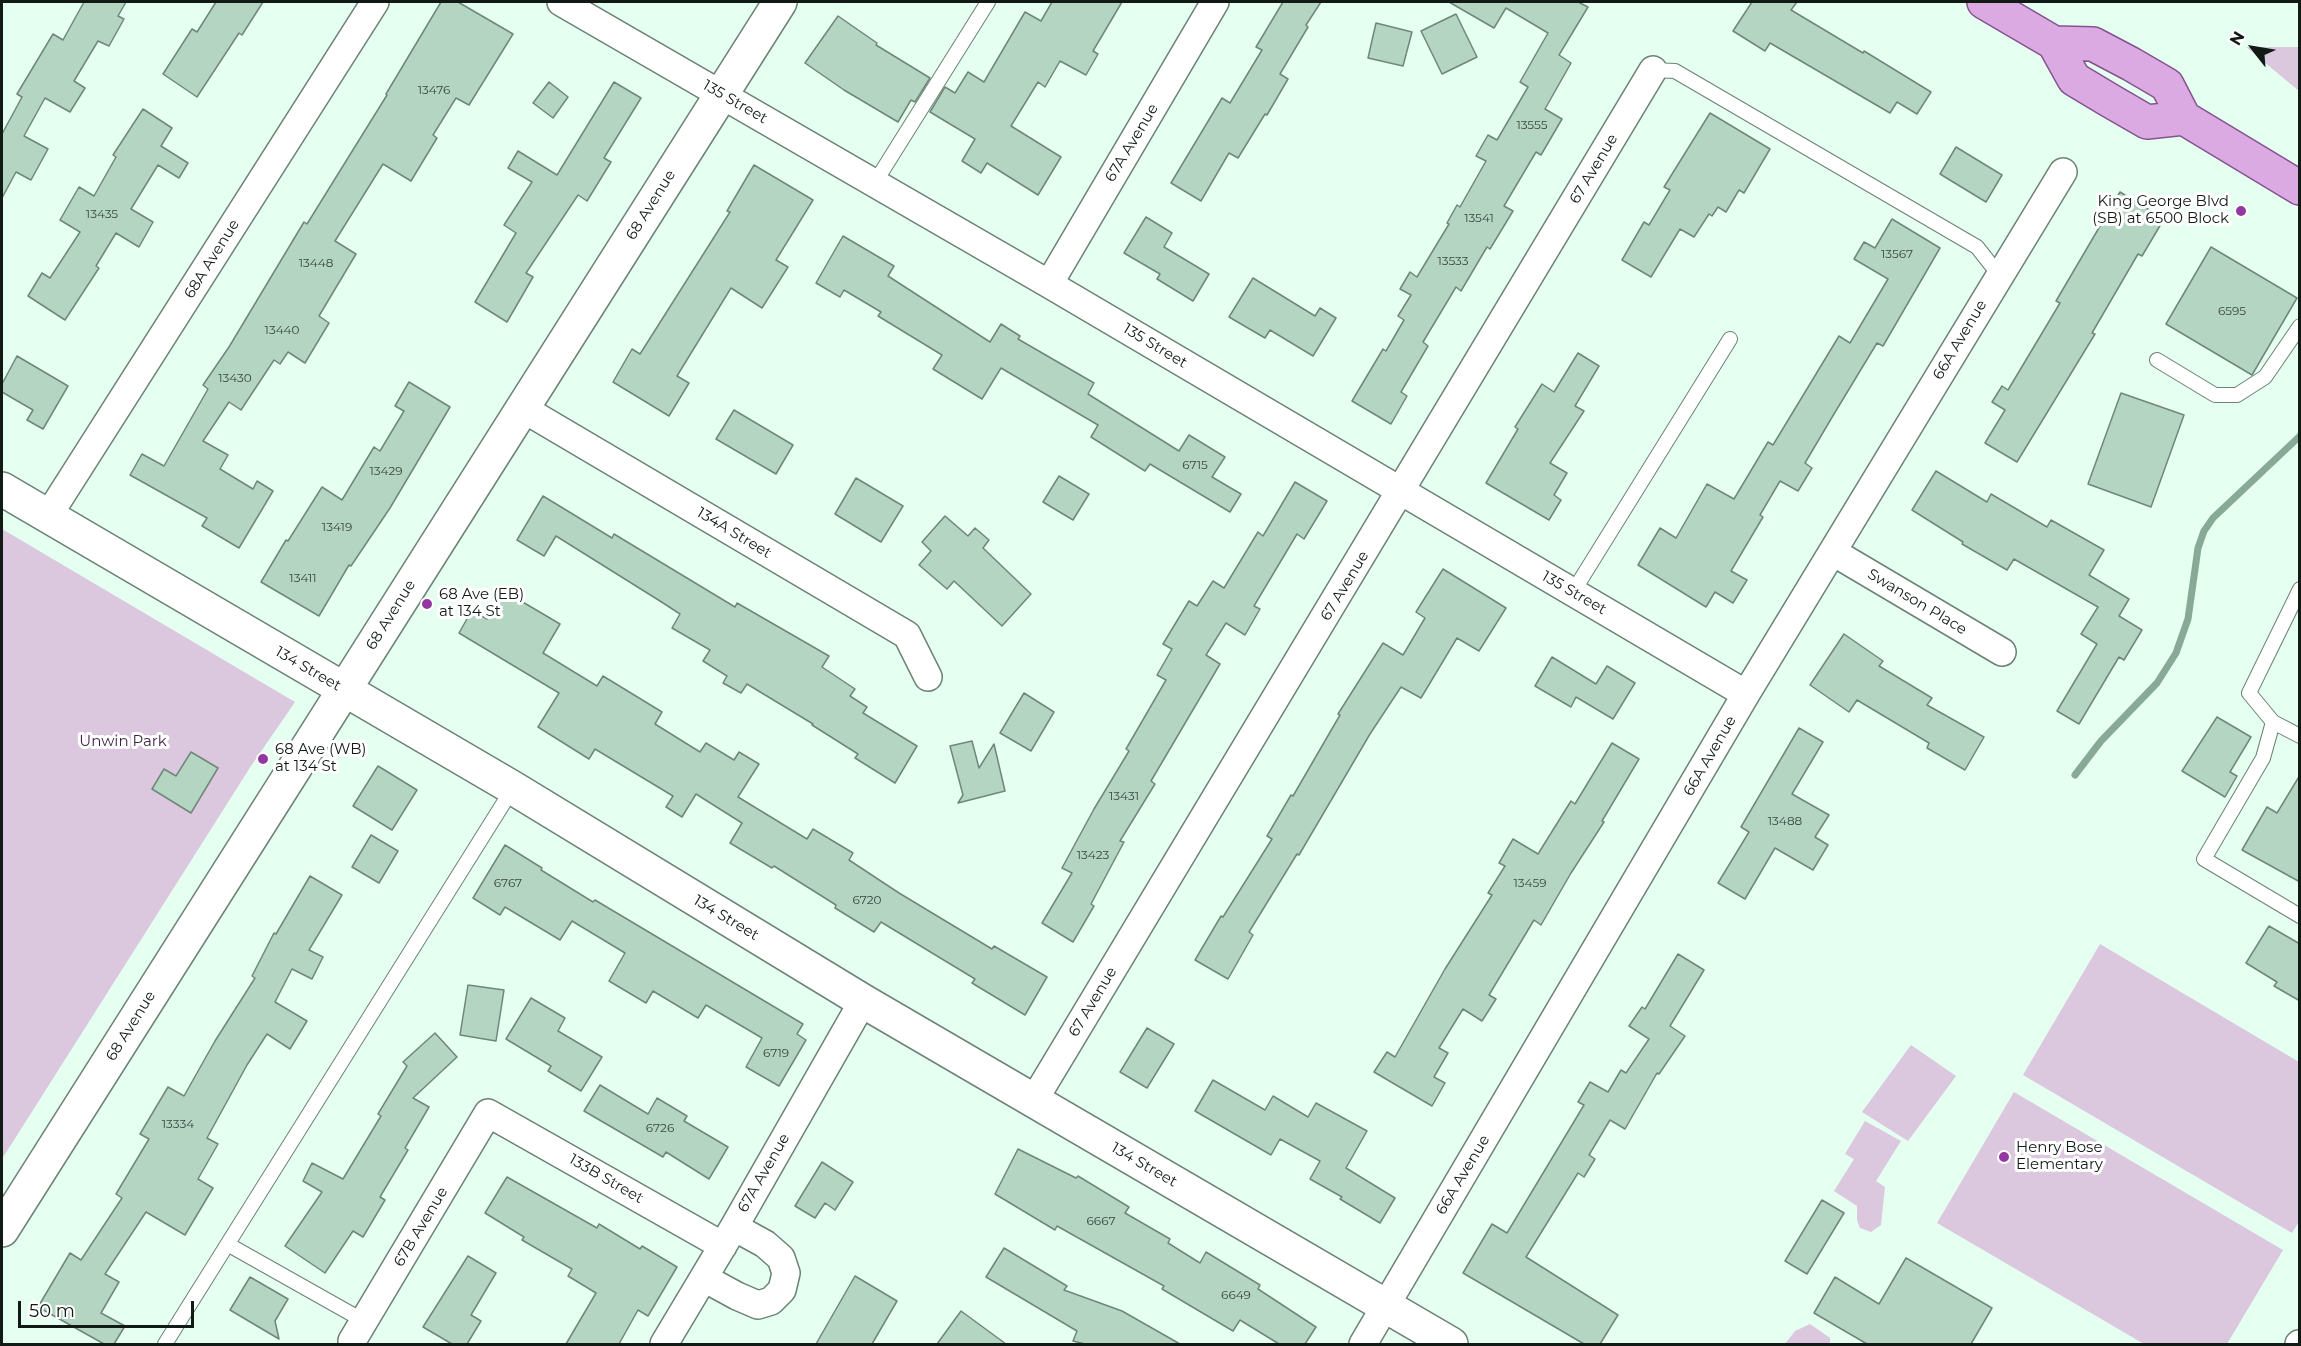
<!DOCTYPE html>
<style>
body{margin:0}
#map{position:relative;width:2301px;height:1346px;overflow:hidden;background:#e5fff0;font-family:Montserrat,sans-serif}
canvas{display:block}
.frame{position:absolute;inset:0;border:3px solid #111a15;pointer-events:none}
.north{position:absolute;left:2223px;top:18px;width:60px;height:60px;-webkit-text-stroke:4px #fff;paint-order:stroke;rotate:301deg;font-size:16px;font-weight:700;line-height:24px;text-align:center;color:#111a15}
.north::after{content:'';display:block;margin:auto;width:21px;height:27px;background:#111a15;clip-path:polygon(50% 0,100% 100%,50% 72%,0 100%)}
.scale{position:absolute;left:18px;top:1301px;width:176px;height:27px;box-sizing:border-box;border:3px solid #111a15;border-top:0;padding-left:8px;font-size:18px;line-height:21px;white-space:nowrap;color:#111a15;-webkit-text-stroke:4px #fff;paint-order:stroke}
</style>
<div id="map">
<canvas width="2301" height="1346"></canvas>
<div class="frame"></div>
<div class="north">N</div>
<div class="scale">50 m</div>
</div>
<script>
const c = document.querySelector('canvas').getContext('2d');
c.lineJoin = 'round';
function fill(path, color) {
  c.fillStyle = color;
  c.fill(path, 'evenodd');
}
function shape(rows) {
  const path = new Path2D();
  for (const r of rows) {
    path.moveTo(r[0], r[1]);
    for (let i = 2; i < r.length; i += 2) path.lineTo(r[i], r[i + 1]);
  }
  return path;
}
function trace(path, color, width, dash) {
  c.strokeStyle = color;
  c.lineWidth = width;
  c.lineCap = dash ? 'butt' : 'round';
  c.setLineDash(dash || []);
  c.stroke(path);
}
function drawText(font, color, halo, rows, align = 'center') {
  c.font = font + ' Montserrat,sans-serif';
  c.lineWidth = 6;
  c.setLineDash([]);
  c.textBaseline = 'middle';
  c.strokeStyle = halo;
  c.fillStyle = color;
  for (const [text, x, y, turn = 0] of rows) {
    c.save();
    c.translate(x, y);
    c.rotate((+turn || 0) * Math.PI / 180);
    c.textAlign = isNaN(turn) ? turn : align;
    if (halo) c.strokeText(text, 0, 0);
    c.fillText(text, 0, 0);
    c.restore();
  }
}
fill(shape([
 [2246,47,2299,47,2299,91],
 [2,529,295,702,251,766,2,1159],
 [2100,944,2299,1062,2300,1220,2292,1233,2023,1075],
 [1911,1045,1956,1076,1908,1141,1862,1112],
 [2014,1092,2283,1250,2227,1344,2144,1344,1937,1223],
 [1865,1121,1901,1141,1876,1181,1885,1187,1881,1225,1871,1232,1860,1228,1857,1220,1857,1206,1834,1191,1854,1159,1845,1154],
 [1810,1324,1830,1338,1830,1344,1785,1344,1795,1331]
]), '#dbc7de');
trace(shape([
 [2075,775,2101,741,2157,683,2176,653,2188,619,2198,548,2204,531,2213,518,2300,436]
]), '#88a996', 7);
const building = shape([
 [84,2,126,2,118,16,124,19,109,46,98,41,74,81,85,88,70,112,45,98,24,136,48,149,31,180,16,172,2,198,2,134,22,97,17,94,53,34,63,40,84,2],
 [216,2,263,2,242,35,239,33,197,97,163,74,192,29,197,32,216,2],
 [441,2,458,2,513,34,469,105,456,98,433,135,437,138,411,181,383,164,335,241,356,254,319,316,329,323,305,363,288,352,280,364,274,360,241,410,229,402,203,441,228,455,220,469,253,489,257,481,273,491,239,548,202,526,207,518,130,475,142,454,164,466,208,389,203,385,229,347,304,222,307,224,387,95,386,94,441,2],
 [1052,2,1122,2,1093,51,1098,54,1086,75,1060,61,1045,87,1038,82,1011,126,1061,157,1038,195,987,163,981,173,962,161,975,139,930,112,945,87,955,93,968,72,984,82,1025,12,1041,21,1052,2],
 [1283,2,1321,2,1306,25,1308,27,1280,74,1288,79,1267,115,1265,114,1238,158,1229,153,1201,201,1171,183,1222,98,1230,103,1262,50,1256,47,1283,2],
 [1449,2,1578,2,1588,7,1559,55,1571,63,1545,109,1562,119,1541,155,1536,152,1504,206,1513,211,1490,249,1487,247,1461,291,1456,287,1423,342,1428,346,1401,392,1407,396,1391,424,1352,401,1383,349,1386,351,1404,320,1398,316,1411,295,1400,289,1410,272,1417,277,1449,224,1447,223,1457,205,1460,207,1486,161,1476,156,1488,135,1497,140,1528,87,1520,82,1548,33,1506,8,1494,28,1449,2],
 [1752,2,1797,2,1791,10,1863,53,1864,51,1931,92,1917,114,1897,102,1890,113,1770,43,1765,51,1733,31,1752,2],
 [1456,14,1477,57,1442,74,1421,31,1456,14],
 [838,16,877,43,876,45,930,78,915,102,911,100,898,122,844,90,805,63,838,16],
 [1376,23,1412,32,1403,66,1368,58,1376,23],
 [549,82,568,97,553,118,533,103,549,82],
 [614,82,641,98,604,158,611,162,587,201,578,195,526,273,533,277,507,322,475,302,516,233,504,225,532,182,508,168,518,151,557,175,614,82],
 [143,109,172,128,161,146,188,163,179,178,158,165,131,209,153,222,139,247,116,233,96,266,99,268,65,320,28,296,42,273,50,278,80,232,60,220,79,187,94,196,116,157,113,155,143,109],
 [1710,113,1770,149,1744,193,1739,190,1726,212,1718,207,1712,216,1709,214,1694,237,1680,229,1651,277,1622,260,1644,222,1649,225,1670,190,1664,187,1710,113],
 [1956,147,2002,175,1986,202,1940,174,1956,147],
 [754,165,813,200,776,260,788,267,762,308,731,288,677,376,689,383,669,416,613,382,632,349,640,354,730,212,727,211,754,165],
 [2120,192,2164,219,2142,256,2138,254,2092,333,2095,334,2017,462,1985,443,2005,410,1992,402,2002,386,2008,390,2060,303,2056,301,2120,192],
 [1146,217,1172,233,1164,247,1209,274,1193,301,1157,279,1160,274,1124,253,1146,217],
 [1892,219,1940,248,1883,346,1877,343,1834,414,1805,463,1812,468,1798,491,1780,481,1760,515,1763,517,1731,571,1747,580,1733,603,1715,592,1706,607,1638,565,1660,528,1676,538,1707,484,1734,499,1768,442,1773,445,1839,336,1850,343,1888,279,1854,259,1864,242,1875,248,1892,219],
 [843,236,894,266,888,276,990,342,1001,324,1020,336,1018,339,1094,383,1088,394,1179,451,1189,435,1225,457,1212,477,1241,494,1230,512,1150,464,1145,471,1091,437,1098,425,1001,368,982,399,933,369,942,355,878,316,881,312,844,290,840,297,816,283,843,236],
 [2211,247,2297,298,2252,375,2166,324,2211,247],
 [1253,278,1315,316,1320,308,1336,318,1313,356,1270,330,1265,338,1229,317,1253,278],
 [1578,353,1599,366,1575,406,1584,411,1550,463,1567,473,1554,495,1561,500,1549,520,1486,483,1518,429,1515,427,1542,384,1554,392,1578,353],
 [17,356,68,386,43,429,27,420,33,410,2,392,2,384,17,356],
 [409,382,450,407,390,508,351,566,349,565,319,616,261,582,286,540,288,541,322,487,342,500,374,447,380,451,404,411,395,406,409,382],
 [2121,393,2184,415,2151,507,2088,484,2121,393],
 [734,410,793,445,776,474,716,439,734,410],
 [1936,471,1987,502,1991,494,2047,527,2051,520,2104,550,2089,575,2129,599,2119,616,2142,630,2124,660,2119,657,2079,724,2057,711,2097,644,2081,634,2098,607,2014,559,2007,570,1962,544,1963,542,1912,510,1936,471],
 [1059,476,1089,494,1073,520,1043,502,1059,476],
 [856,478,903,506,881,542,835,514,856,478],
 [1295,482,1327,501,1304,539,1297,534,1254,606,1260,609,1245,635,1226,623,1206,655,1220,664,1151,781,1155,784,1120,841,1124,842,1091,904,1094,906,1073,942,1042,923,1072,873,1062,868,1094,809,1129,751,1126,749,1166,680,1157,675,1172,649,1163,644,1189,601,1197,606,1213,581,1224,588,1258,532,1263,536,1295,482],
 [543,496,612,538,614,534,735,607,737,603,829,656,822,667,855,689,850,696,867,707,863,713,917,746,895,783,855,758,858,754,812,725,813,724,747,684,741,693,723,683,727,676,703,661,710,650,672,628,680,614,660,601,556,536,544,556,517,540,543,496],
 [945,516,968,536,975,528,989,540,983,548,1031,594,1002,626,954,581,947,589,919,565,931,551,922,542,945,516],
 [1443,569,1506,608,1479,651,1457,638,1421,698,1401,687,1370,734,1299,855,1297,854,1249,932,1253,935,1228,979,1195,960,1221,916,1223,917,1272,839,1267,836,1291,795,1293,796,1340,715,1338,714,1383,643,1403,655,1425,618,1416,612,1443,569],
 [504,591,560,624,543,653,597,686,603,676,662,712,655,724,700,752,706,743,734,760,739,752,759,764,738,797,807,839,813,829,853,853,849,860,899,893,992,949,994,946,1047,977,1025,1015,972,983,975,979,881,922,874,932,835,908,836,905,774,866,772,868,730,843,742,823,696,794,682,817,666,807,673,796,595,749,589,759,538,727,559,693,459,633,472,610,487,619,504,591],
 [1844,634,1883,661,1879,666,1932,698,1927,705,1984,737,1965,770,1927,748,1929,743,1857,700,1849,712,1810,685,1844,634],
 [1552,657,1596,684,1607,666,1635,683,1613,719,1576,697,1571,707,1535,686,1552,657],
 [1024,693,1054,712,1031,751,1000,733,1024,693],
 [2217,717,2251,737,2230,772,2237,776,2225,797,2182,771,2217,717],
 [1799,728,1823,742,1792,794,1829,815,1815,837,1828,845,1813,870,1775,848,1745,899,1718,883,1749,832,1741,827,1799,728],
 [972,741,979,768,994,744,1005,791,958,803,963,795,950,746,972,741],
 [1612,743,1639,759,1602,821,1604,822,1571,873,1541,925,1534,920,1489,995,1496,999,1482,1021,1463,1009,1439,1048,1448,1053,1434,1077,1445,1083,1432,1106,1374,1072,1387,1052,1395,1057,1445,969,1492,895,1488,893,1505,866,1499,863,1513,839,1538,854,1571,801,1575,804,1612,743],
 [191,752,218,768,191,813,152,789,164,769,176,776,191,752],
 [378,766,417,790,392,830,353,806,378,766],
 [2300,775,2300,882,2242,850,2267,807,2277,813,2300,775],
 [371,835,398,851,379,883,352,867,371,835],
 [505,845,542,868,541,870,593,902,595,900,803,1024,797,1034,806,1040,779,1086,746,1067,762,1038,706,1005,698,1018,653,991,646,1003,609,981,625,953,572,921,560,940,505,907,500,915,473,898,505,845],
 [310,876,342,895,309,950,323,957,312,979,292,969,275,1002,307,1021,290,1049,267,1034,247,1065,207,1138,218,1144,198,1179,213,1188,185,1235,146,1212,105,1274,119,1282,101,1313,125,1326,114,1344,104,1344,38,1307,70,1253,81,1260,122,1198,116,1194,149,1139,140,1134,168,1087,184,1096,215,1041,255,978,252,976,274,933,276,934,310,876],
 [2269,926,2300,944,2300,1001,2274,986,2277,982,2246,963,2269,926],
 [1678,954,1704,970,1670,1026,1685,1036,1659,1074,1657,1073,1625,1129,1610,1120,1589,1155,1595,1159,1584,1177,1578,1173,1526,1257,1618,1315,1600,1344,1584,1344,1463,1273,1492,1224,1507,1233,1584,1105,1578,1102,1590,1082,1608,1092,1621,1070,1626,1073,1649,1039,1629,1026,1642,1007,1645,1009,1678,954],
 [468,985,504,990,496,1041,460,1035,468,985],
 [531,998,565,1018,558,1031,602,1057,581,1091,548,1071,551,1066,506,1039,531,998],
 [1147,1028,1174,1044,1147,1088,1120,1072,1147,1028],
 [435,1033,457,1057,413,1098,429,1107,405,1148,408,1150,380,1197,385,1200,363,1237,353,1231,325,1273,285,1246,322,1192,303,1181,312,1163,343,1179,381,1116,378,1114,407,1066,403,1062,435,1033],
 [1213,1080,1265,1110,1273,1096,1308,1117,1316,1103,1367,1131,1346,1168,1395,1198,1380,1223,1340,1199,1342,1197,1310,1179,1320,1161,1280,1139,1271,1155,1195,1111,1213,1080],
 [600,1085,648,1114,657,1098,687,1116,684,1121,728,1147,709,1179,666,1152,663,1157,584,1111,600,1085],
 [1018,1149,1076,1178,1078,1176,1129,1207,1125,1213,1170,1239,1168,1243,1200,1263,1206,1252,1260,1285,1258,1289,1316,1327,1305,1344,1279,1344,1240,1320,1233,1331,1162,1289,1164,1286,1057,1226,1055,1230,995,1194,1018,1149],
 [822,1162,853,1182,835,1210,825,1203,815,1218,795,1206,822,1162],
 [507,1177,597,1228,599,1224,640,1249,642,1246,677,1267,648,1316,638,1310,619,1344,566,1344,596,1293,568,1276,572,1269,522,1240,524,1237,485,1213,507,1177],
 [1822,1200,1844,1213,1807,1274,1785,1261,1822,1200],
 [1004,1248,1067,1286,1064,1290,1122,1311,1180,1344,1085,1344,1073,1341,1077,1331,986,1277,1004,1248],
 [468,1256,496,1273,471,1315,481,1321,467,1344,452,1344,423,1327,468,1256],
 [1906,1258,1992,1308,1971,1344,1867,1344,1814,1313,1835,1277,1879,1304,1906,1258],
 [855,1276,897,1301,872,1344,816,1344,855,1276],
 [250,1277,288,1299,275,1321,279,1339,230,1310,250,1277],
 [961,1311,1006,1344,937,1344,961,1311]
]);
fill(building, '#b3d5c2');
trace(building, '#6f8779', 1.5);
const lane = shape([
 [1653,70,1675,71,1977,247,1999,275],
 [874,184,988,2],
 [2157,360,2215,395,2237,395,2265,377,2300,326],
 [2300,589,2249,693,2273,722,2263,758,2204,859,2300,916],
 [1573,592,1730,339],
 [2273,722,2300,736],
 [229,1245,364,1321],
 [165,1344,513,788]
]);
const street = shape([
 [561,2,1049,284,1746,694],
 [1049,284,1215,2],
 [522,408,907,635,928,677],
 [48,516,375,2],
 [1833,552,2002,652],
 [1034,1100,1653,70],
 [704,1278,737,1296,758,1305,771,1301,782,1290,786,1273,781,1258,765,1244,734,1227],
 [352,1341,488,1113,723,1246],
 [664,1344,734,1227,863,1001],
 [1363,1344,1746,694,2063,172],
 [2299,1344,2300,1344]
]);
const secondary = shape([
 [2,489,513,788,863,1001,1451,1344],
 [2,1230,780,2]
]);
const primary = shape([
 [1984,2,2054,43,2093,44,2131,64,2167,85,2184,118,2300,188],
 [2054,43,2074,79,2109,100,2147,122,2184,118]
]);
trace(lane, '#6b8275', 16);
trace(street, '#6b8275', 30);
trace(secondary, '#6b8275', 36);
trace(primary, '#85538f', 36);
trace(lane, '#fff', 14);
trace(street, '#fff', 27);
trace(secondary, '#fff', 33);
trace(primary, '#dcaae3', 33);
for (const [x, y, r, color] of [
 [2241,211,6,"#9337a2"],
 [427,604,6,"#9337a2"],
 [263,759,6,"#9337a2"],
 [2004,1157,6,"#9337a2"]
]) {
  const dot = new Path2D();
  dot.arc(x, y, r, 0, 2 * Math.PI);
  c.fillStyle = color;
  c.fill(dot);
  trace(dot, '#fff', 2);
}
drawText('12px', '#3a4940', null, [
 ["13476",434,90],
 ["13555",1532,125],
 ["13435",102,214],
 ["13541",1479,218],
 ["13567",1897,254],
 ["13533",1453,261],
 ["13448",316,263],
 ["6595",2232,311],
 ["13440",282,330],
 ["13430",235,378],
 ["6715",1195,465],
 ["13429",386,471],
 ["13419",337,527],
 ["13411",303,578],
 ["13431",1124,796],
 ["13488",1785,821],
 ["13423",1093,855],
 ["6767",508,883],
 ["13459",1530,883],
 ["6720",867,900],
 ["6719",776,1053],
 ["13334",178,1124],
 ["6726",660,1128],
 ["6667",1101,1221],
 ["6649",1236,1295]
]);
drawText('15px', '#111a15', '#fff', [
 ["135 Street",735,102,30],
 ["67A Avenue",1132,143,-59],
 ["67 Avenue",1594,169,-59],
 ["68 Avenue",651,205,-58],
 ["68A Avenue",212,259,-58],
 ["66A Avenue",1960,340,-59],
 ["135 Street",1155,346,31],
 ["134A Street",734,533,31],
 ["67 Avenue",1345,586,-59],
 ["135 Street",1574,593,30],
 ["Swanson Place",1917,602,31],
 ["68 Avenue",391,615,-58],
 ["134 Street",308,669,30],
 ["66A Avenue",1710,756,-60],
 ["134 Street",726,918,31],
 ["67 Avenue",1093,1002,-59],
 ["68 Avenue",131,1026,-58],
 ["134 Street",1144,1165,30],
 ["67A Avenue",764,1173,-60],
 ["66A Avenue",1463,1175,-59],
 ["133B Street",606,1179,30],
 ["67B Avenue",421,1227,-59]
]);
drawText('15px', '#111a15', '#fff', [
 ["King George Blvd",2229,202,"right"],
 ["(SB) at 6500 Block",2229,219,"right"],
 ["68 Ave (EB)",439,595],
 ["at 134 St",439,612],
 ["68 Ave (WB)",275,750],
 ["at 134 St",275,767],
 ["Henry Bose",2016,1148],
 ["Elementary",2016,1165]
], 'left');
drawText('15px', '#3e1f43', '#fff', [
 ["Unwin Park",123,742]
]);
</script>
